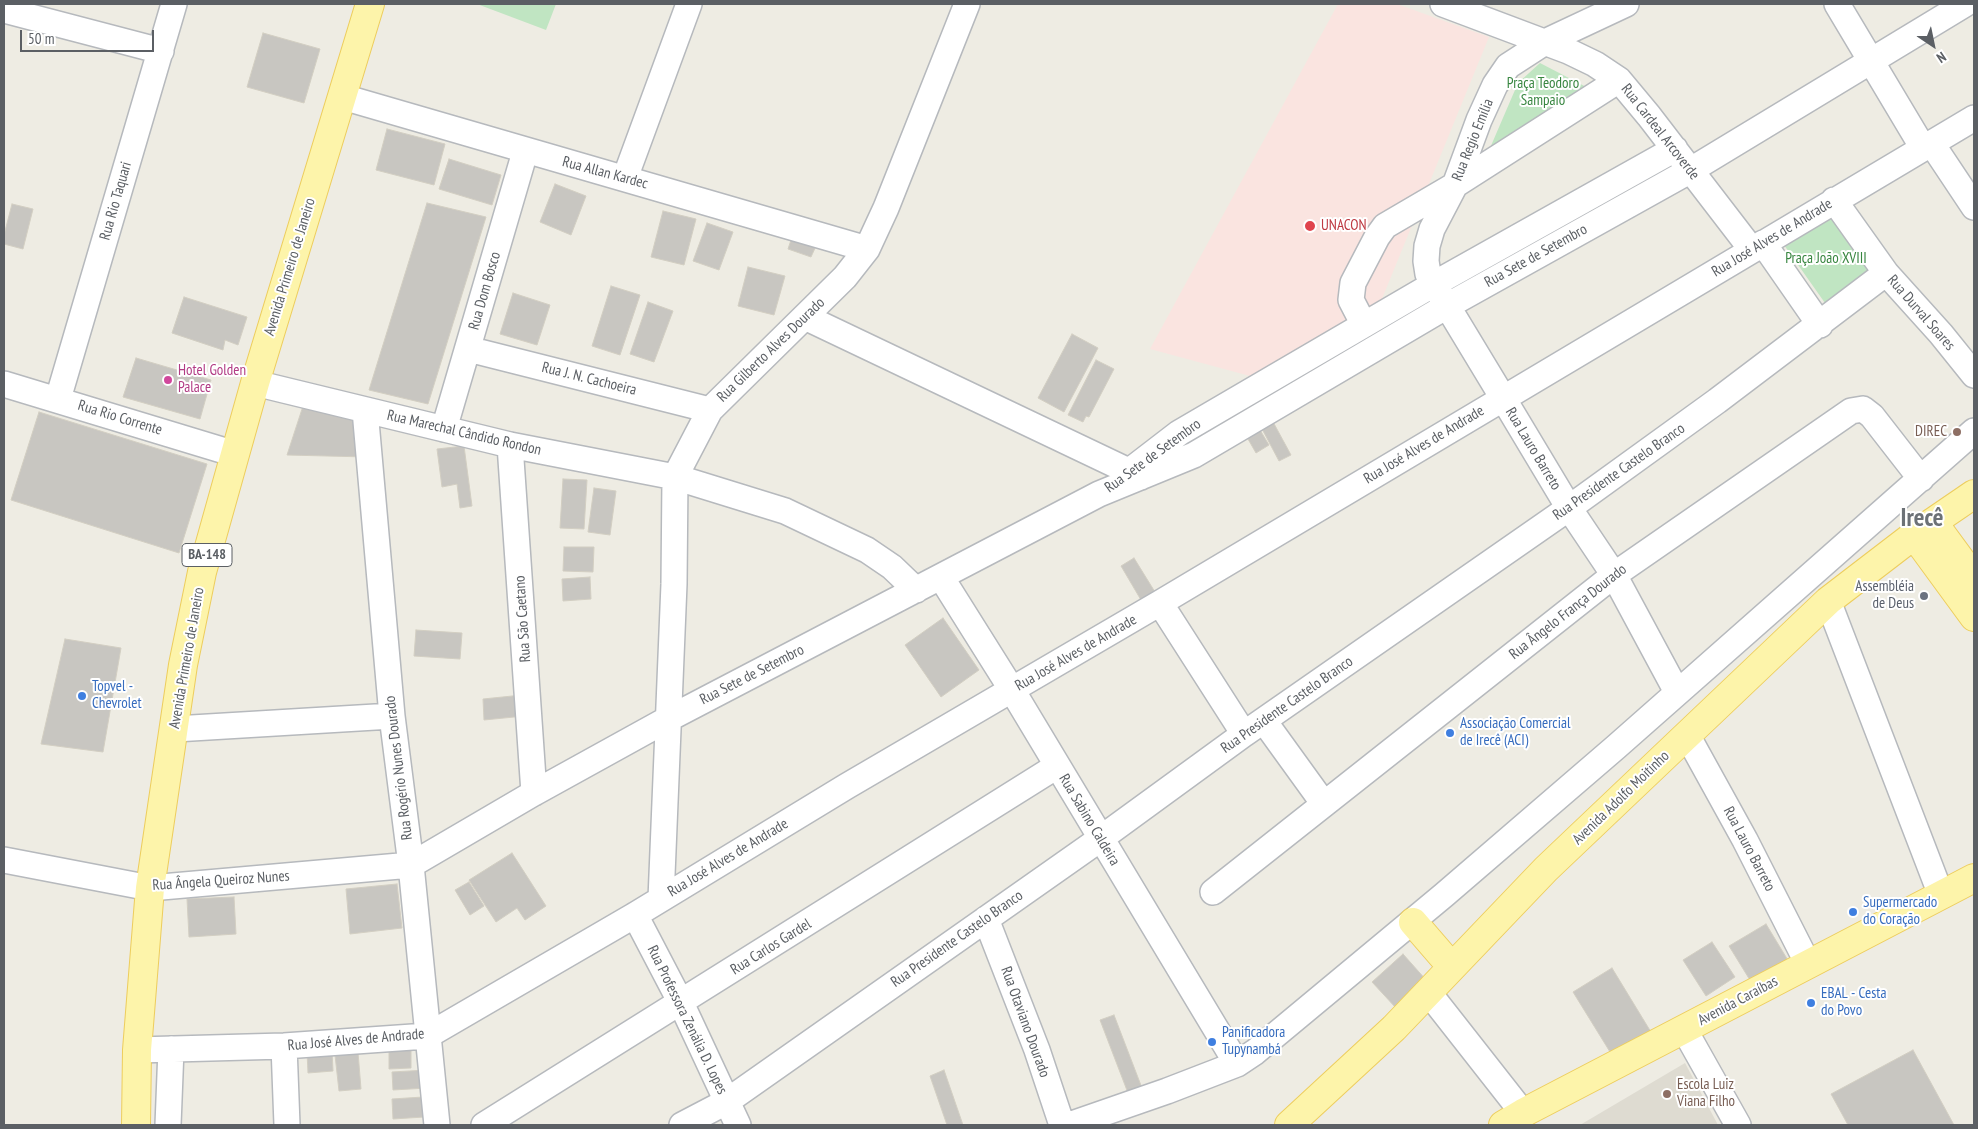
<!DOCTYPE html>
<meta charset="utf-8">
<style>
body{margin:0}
#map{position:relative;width:1978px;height:1129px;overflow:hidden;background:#eeece3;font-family:"PT Sans Narrow",sans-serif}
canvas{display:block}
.frame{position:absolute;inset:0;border:5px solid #5b5f64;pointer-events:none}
.north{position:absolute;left:1908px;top:20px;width:50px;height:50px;-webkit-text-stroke:4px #fff;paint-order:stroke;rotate:146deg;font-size:14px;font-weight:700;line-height:20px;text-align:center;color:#5b5f64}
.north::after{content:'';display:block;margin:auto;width:18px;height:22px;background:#5b5f64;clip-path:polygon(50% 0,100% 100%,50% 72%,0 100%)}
.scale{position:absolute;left:20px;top:30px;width:134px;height:22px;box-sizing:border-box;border:2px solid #5b5f64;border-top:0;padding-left:6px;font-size:15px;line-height:18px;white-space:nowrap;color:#5b5f64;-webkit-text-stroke:4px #fff;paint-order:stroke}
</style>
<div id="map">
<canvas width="1978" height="1129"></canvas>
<div class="frame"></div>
<div class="north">N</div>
<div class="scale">50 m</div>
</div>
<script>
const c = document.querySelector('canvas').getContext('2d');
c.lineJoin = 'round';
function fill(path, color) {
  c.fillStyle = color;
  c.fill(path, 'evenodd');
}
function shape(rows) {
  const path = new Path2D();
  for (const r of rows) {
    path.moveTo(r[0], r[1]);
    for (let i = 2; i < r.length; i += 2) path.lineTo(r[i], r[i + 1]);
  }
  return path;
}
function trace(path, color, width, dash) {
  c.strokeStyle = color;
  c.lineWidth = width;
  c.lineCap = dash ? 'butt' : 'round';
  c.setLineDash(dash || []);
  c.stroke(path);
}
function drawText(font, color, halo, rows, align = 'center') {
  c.font = font + ' "PT Sans Narrow",sans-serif';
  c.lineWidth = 4;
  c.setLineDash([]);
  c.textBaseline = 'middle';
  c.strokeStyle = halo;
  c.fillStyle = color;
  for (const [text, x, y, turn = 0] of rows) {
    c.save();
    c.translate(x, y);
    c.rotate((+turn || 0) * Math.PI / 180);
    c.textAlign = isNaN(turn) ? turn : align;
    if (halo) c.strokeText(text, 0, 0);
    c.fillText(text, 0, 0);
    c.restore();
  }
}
fill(shape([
 [1685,1063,1718,1125,1580,1125]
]), '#dedbd1');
fill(shape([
 [1338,4,1397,4,1489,37,1377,311,1250,376,1150,349]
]), '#fae4e0');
fill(shape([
 [477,4,556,4,546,30],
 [1540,63,1592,90,1487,155,1518,83],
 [1828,214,1869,272,1825,303,1784,245]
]), '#c0e5c2');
const building = shape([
 [263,33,320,49,304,103,247,87,263,33],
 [387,129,445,144,434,185,376,170,387,129],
 [449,159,501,175,492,205,439,189,449,159],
 [555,184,586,196,571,235,540,222,555,184],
 [427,203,486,217,428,404,369,390,427,203],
 [12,204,33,209,23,249,4,244,4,235,12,204],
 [663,211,696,219,684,265,651,257,663,211],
 [707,223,733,232,719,270,693,261,707,223],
 [792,237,816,246,811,257,788,249,792,237],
 [748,267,785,276,774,315,738,306,748,267],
 [611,286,640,295,620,355,592,346,611,286],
 [513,293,550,305,537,345,500,334,513,293],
 [184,297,247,317,238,345,225,340,223,350,172,333,184,297],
 [648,302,673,311,654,362,630,354,648,302],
 [1072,334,1098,348,1064,412,1038,398,1072,334],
 [136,358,211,380,200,419,123,397,136,358],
 [1096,360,1114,369,1089,417,1086,416,1083,422,1068,415,1096,360],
 [304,403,362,417,367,457,287,455,304,403],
 [39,412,207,464,179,553,11,500,39,412],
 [1272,420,1291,455,1279,461,1261,427,1272,420],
 [1257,425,1269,445,1256,453,1244,432,1257,425],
 [464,446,472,506,460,508,457,484,442,487,437,449,464,446],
 [563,479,587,480,584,529,560,528,563,479],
 [594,488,616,491,610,535,588,532,594,488],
 [564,547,594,547,593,572,563,571,564,547],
 [1134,558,1155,592,1141,600,1121,566,1134,558],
 [590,577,591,599,563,601,562,579,590,577],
 [943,618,979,670,941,697,905,645,943,618],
 [416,630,462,633,460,659,414,656,416,630],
 [65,639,121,648,103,752,41,744,65,639],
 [522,695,524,716,484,720,483,699,522,695],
 [512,853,546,906,525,920,517,908,496,922,469,880,512,853],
 [469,882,484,906,470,915,455,890,469,882],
 [397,884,402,928,350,934,346,889,397,884],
 [234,897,236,934,189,937,187,899,234,897],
 [1766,924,1789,962,1753,985,1729,946,1766,924],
 [1712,942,1735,977,1706,996,1683,960,1712,942],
 [1403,954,1427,981,1396,1008,1372,982,1403,954],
 [1612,968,1654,1037,1615,1060,1573,992,1612,968],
 [1114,1015,1142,1088,1128,1093,1100,1020,1114,1015],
 [411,1047,411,1068,389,1069,389,1048,411,1047],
 [332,1050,333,1071,308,1073,307,1052,332,1050],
 [1913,1050,1954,1125,1848,1125,1831,1094,1913,1050],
 [358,1052,361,1089,339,1091,335,1055,358,1052],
 [427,1070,427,1088,393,1090,392,1072,427,1070],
 [944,1070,963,1125,947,1125,930,1076,944,1070],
 [423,1097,424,1117,393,1119,392,1099,423,1097]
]);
fill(building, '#c8c6c1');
trace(building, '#d2cec2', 1);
const minor = shape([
 [1443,4,1568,51,1595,64,1619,80,1649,116,1752,250],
 [1626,4,1545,42,1508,66,1495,85,1479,120,1455,185,1432,229,1427,246,1426,261,1428,274,1434,284,1503,398,1569,508,1614,575,1677,692],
 [1837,4,1923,148],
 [4,10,161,51],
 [343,97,867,249],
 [1932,144,1974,207],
 [625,178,689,4],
 [1834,200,1886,273,1941,334,1974,375],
 [1763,243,1820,325],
 [805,317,1141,477],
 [1364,325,1351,300,1353,283,1377,237,1385,226,1455,185,1619,80],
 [468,349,710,410],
 [255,383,510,445,675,477,785,511,867,550,892,567,916,590],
 [4,384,235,454],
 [58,399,174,4],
 [365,410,392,716,411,865,437,1125],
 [444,429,525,152],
 [510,445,534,793],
 [1127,473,1179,433,1434,284,1675,149],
 [941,577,1012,690,1237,1064],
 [1828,601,1941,895],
 [1160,603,1244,734],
 [1264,721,1324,804],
 [175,729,392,716],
 [1687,735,1745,840,1808,964],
 [4,860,150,888,411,865,534,793,668,719,1099,494,1194,455,1447,306,1691,170,1965,4],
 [1213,892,1614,575,1851,411,1863,409,1872,416,1921,479],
 [661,899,674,584,675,477,710,410,845,277,867,249,886,208,967,4],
 [635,915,681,1003,738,1125],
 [986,919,1037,1050,1062,1125],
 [1428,992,1523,1113],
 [1684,1029,1738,1125],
 [284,1046,287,1125],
 [137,1050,284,1046,427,1036,635,915,847,786,1160,603,1974,118],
 [168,1125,171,1049],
 [484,1125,1057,766],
 [682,1125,726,1102,1100,839,1244,734,1569,508,1717,401,1886,273],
 [1069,1125,1167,1091,1237,1064,1255,1052,1444,895,1616,747,1974,431]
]);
const major = shape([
 [1933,522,1974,578],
 [1914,535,1974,617],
 [1413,922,1451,966],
 [136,1125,137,1050,150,888,183,665,202,572,255,383,370,4],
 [1289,1125,1394,1028,1546,869,1828,601,1914,535,1974,494],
 [1503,1125,1523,1113,1974,878]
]);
trace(minor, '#b6b9bd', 28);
trace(major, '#edcd5d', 30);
trace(minor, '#fff', 25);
trace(major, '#fdf4aa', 28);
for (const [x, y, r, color] of [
 [1310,226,6,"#e0444e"],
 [168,380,5,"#d1479c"],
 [1957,432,5,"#8d6e63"],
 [1924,596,5,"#6b7280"],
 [82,696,5,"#3f7fe0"],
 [1450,733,5,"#3f7fe0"],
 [1853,912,5,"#3f7fe0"],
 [1811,1003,5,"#3f7fe0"],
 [1212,1042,5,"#3f7fe0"],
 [1667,1094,5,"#8d6e63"]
]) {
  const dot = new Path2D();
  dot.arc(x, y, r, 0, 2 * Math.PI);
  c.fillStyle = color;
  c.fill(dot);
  trace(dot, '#fff', 2);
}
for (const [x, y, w] of [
 [207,555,50]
]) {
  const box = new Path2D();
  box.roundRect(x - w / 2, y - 11.5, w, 23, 4);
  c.fillStyle = '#fff';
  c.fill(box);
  trace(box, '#5b5f64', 1);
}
drawText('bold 14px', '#5b5f64', null, [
 ["BA-148",207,555]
]);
drawText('15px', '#388640', '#fff', [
 ["Praça Teodoro",1543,84],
 ["Sampaio",1543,101],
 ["Praça João XVIII",1826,259]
]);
drawText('15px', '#5b5f64', '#fff', [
 ["Rua Cardeal Arcoverde",1660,132,52],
 ["Rua Regio Emília",1473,140,-68],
 ["Rua Allan Kardec",605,173,15],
 ["Rua Rio Taquari",116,201,-74],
 ["Rua José Alves de Andrade",1772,238,-31],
 ["Rua Sete de Setembro",1536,256,-29],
 ["Avenida Primeiro de Janeiro",290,267,-73],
 ["Rua Dom Bosco",485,291,-74],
 ["Rua Durval Soares",1921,313,49],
 ["Rua Gilberto Alves Dourado",771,350,-44],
 ["Rua J. N. Cachoeira",589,379,14],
 ["Rua Rio Corrente",120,418,17],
 ["Rua Marechal Cândido Rondon",464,433,13],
 ["Rua José Alves de Andrade",1424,445,-31],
 ["Rua Lauro Barreto",1533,449,59],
 ["Rua Sete de Setembro",1153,456,-36],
 ["Rua Presidente Castelo Branco",1619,472,-35],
 ["Rua Ângelo França Dourado",1568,612,-38],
 ["Rua São Caetano",523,619,-94],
 ["Rua José Alves de Andrade",1076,653,-30],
 ["Avenida Primeiro de Janeiro",187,658,-80],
 ["Rua Sete de Setembro",752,675,-27],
 ["Rua Presidente Castelo Branco",1287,705,-35],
 ["Rua Rogério Nunes Dourado",399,768,-97],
 ["Avenida Adolfo Moitinho",1621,798,-44],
 ["Rua Sabino Caldeira",1089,820,59],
 ["Rua Lauro Barreto",1749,849,62],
 ["Rua José Alves de Andrade",728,858,-31],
 ["Rua Ângela Queiroz Nunes",221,881,-4],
 ["Rua Presidente Castelo Branco",957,939,-35],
 ["Rua Carlos Gardel",771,947,-32],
 ["Avenida Caraíbas",1738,1001,-28],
 ["Rua Professora Zenália D. Lopes",687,1020,64],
 ["Rua Otaviano Dourado",1025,1022,70],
 ["Rua José Alves de Andrade",356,1040,-5]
]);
drawText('15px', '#be3a42', '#fff', [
 ["UNACON",1321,226]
], 'left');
drawText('15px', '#b23c85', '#fff', [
 ["Hotel Golden",178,371],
 ["Palace",178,388]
], 'left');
drawText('15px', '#785e54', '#fff', [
 ["DIREC",1947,432],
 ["Escola Luiz",1677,1085,"left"],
 ["Viana Filho",1677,1102,"left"]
], 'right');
drawText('15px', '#5b616d', '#fff', [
 ["Assembléia",1914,587],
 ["de Deus",1914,604]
], 'right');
drawText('15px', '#366cbe', '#fff', [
 ["Topvel -",92,687],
 ["Chevrolet",92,704],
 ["Associação Comercial",1460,724],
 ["de Irecê (ACI)",1460,741],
 ["Supermercado",1863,903],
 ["do Coração",1863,920],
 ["EBAL - Cesta",1821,994],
 ["do Povo",1821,1011],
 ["Panificadora",1222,1033],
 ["Tupynambá",1222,1050]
], 'left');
drawText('bold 25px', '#6c7176', '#fff', [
 ["Irecê",1922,519]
]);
</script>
